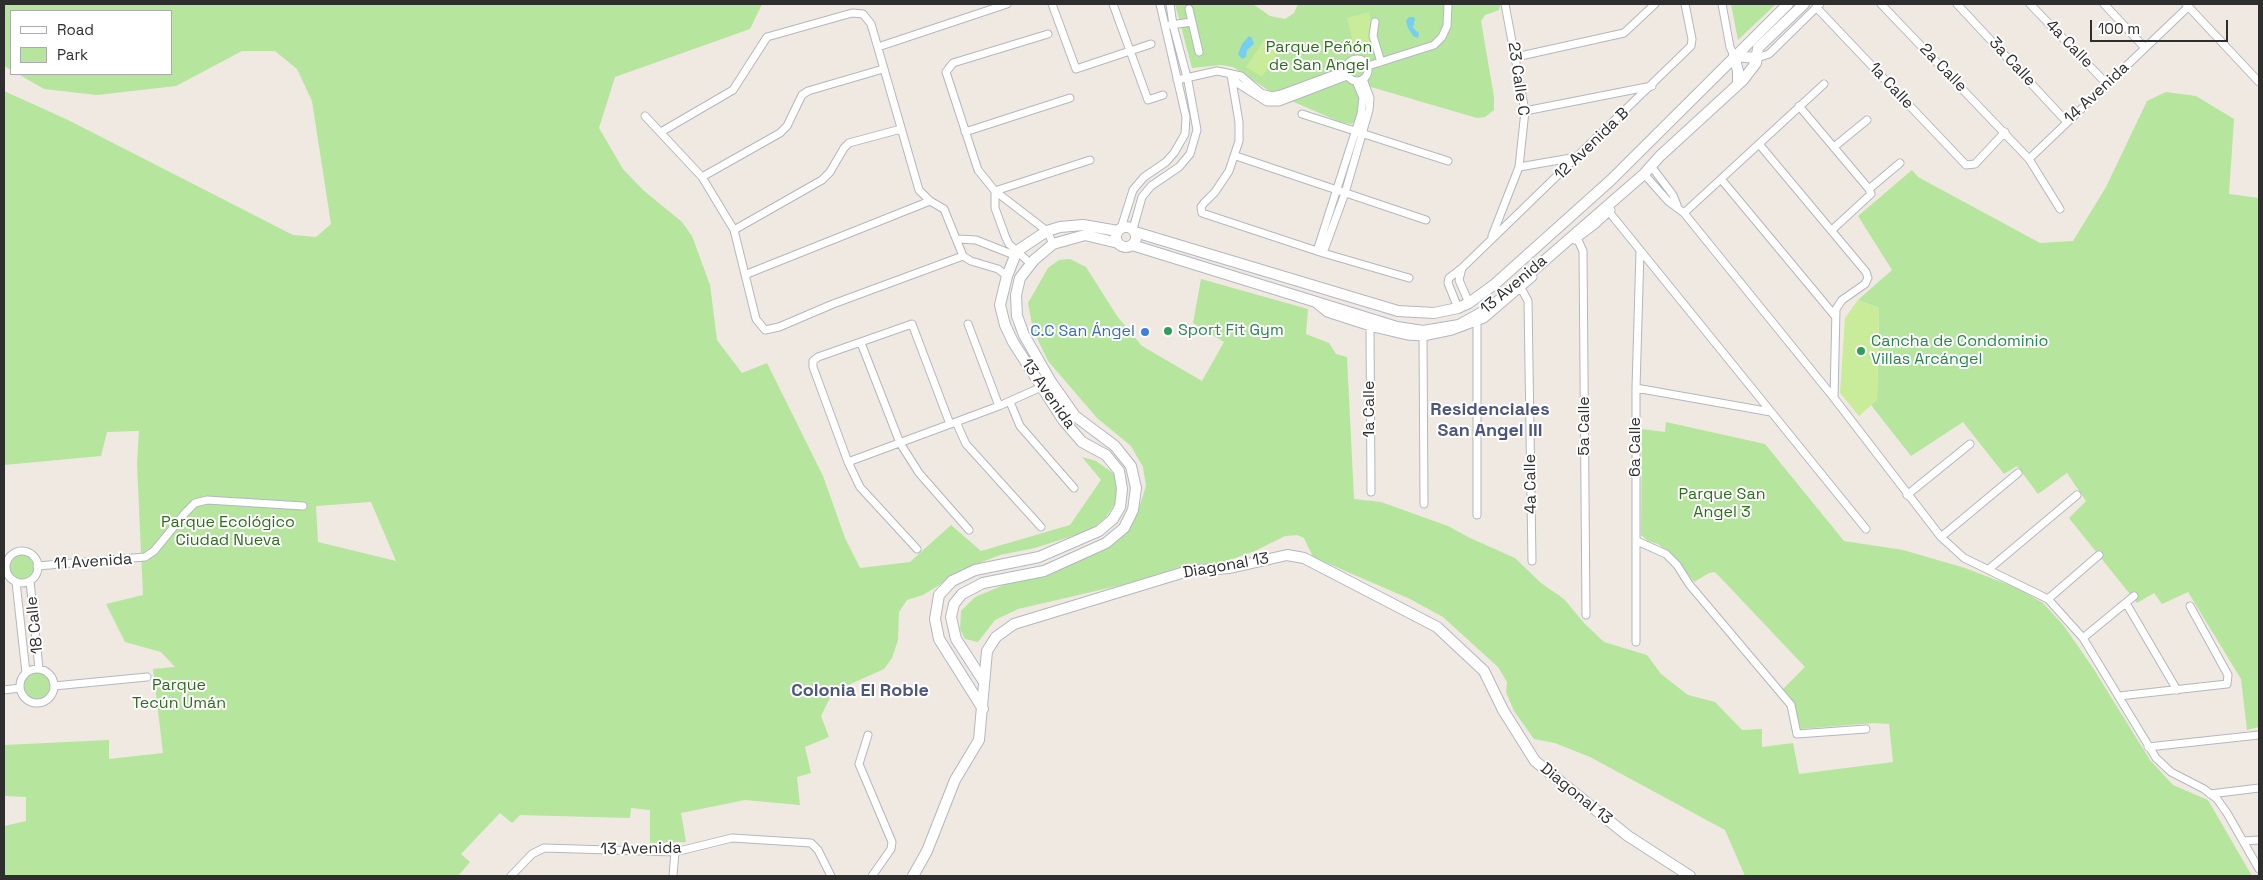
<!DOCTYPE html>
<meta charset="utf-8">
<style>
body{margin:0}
#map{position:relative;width:2263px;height:880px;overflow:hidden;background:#efe9e1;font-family:"Space Grotesk",sans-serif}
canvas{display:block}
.frame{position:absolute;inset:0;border:5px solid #2e2e2e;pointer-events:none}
.legend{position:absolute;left:10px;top:10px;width:162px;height:65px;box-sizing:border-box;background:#fff;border:1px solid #ababab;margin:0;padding:6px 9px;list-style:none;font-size:15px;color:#2e2e2e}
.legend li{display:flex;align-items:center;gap:10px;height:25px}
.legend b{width:25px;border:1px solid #ababab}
.scale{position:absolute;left:2090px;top:20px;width:138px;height:22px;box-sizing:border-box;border:2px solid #2e2e2e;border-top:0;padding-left:6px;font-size:15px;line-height:18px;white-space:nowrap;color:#2e2e2e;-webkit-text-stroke:4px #fff;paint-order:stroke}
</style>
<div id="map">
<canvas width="2263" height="880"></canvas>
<div class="frame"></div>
<ul class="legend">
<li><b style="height:6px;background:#fff"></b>Road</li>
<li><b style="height:14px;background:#b6e59e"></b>Park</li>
</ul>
<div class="scale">100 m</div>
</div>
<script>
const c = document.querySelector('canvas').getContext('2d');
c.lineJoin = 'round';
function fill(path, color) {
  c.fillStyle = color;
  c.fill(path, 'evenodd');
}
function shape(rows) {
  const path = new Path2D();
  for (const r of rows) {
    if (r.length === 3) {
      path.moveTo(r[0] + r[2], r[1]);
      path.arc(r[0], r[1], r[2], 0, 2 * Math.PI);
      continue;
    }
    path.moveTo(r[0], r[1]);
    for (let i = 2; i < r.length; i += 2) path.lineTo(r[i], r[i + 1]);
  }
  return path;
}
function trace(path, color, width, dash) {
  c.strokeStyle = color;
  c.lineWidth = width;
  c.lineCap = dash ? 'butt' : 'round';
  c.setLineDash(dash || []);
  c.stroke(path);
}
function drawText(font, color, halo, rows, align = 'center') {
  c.font = font + ' "Space Grotesk",sans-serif';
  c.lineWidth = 4;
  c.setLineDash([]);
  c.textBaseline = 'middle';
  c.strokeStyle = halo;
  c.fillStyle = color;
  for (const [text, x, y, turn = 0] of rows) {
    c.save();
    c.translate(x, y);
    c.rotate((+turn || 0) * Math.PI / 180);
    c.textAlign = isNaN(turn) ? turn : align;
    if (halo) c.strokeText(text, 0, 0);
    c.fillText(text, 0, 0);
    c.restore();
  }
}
fill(shape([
 [4,4,762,4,750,29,615,77,599,128,623,169,643,190,682,222,692,236,710,285,717,340,742,373,767,363,823,476,845,538,860,568,910,562,951,525,981,551,1070,525,1101,480,1082,457,1096,461,1116,475,1118,499,1106,517,1091,530,1035,548,1000,555,969,567,923,595,907,600,899,612,898,640,892,658,884,669,833,692,821,716,829,737,805,747,811,773,797,777,800,805,745,800,681,813,686,842,650,843,650,810,631,808,630,818,520,815,512,823,500,813,461,854,470,862,458,876,4,876,4,826,26,821,26,797,4,796,4,745,109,740,109,759,163,753,153,669,175,667,161,652,125,642,106,604,143,595,137,464,139,431,107,432,101,456,4,465,4,91,68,120,293,235,316,237,331,224,312,101,297,69,275,51,242,51,176,86,97,95,44,89,18,74,171,74,171,11,11,11,11,70,4,66],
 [371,502,396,561,318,542,316,506],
 [1175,4,1253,4,1270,16,1285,19,1294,13,1298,4,1500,4,1499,10,1485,15,1481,21,1494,97,1494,110,1485,117,1477,118,1364,85,1361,86,1356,121,1351,124,1340,122,1271,92,1233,67,1221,65,1192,68],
 [1731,4,1776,4,1738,40],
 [2166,92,2196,96,2234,119,2229,194,2259,198,2259,727,2247,730,2241,679,2188,592,2162,604,2154,593,2137,603,2069,518,2086,501,2067,473,2038,494,2017,466,2004,474,1963,422,1911,456,1871,405,1877,399,1879,308,1858,300,1892,270,1858,216,1912,170,1918,177,2040,243,2073,241,2106,187,2147,101],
 [1070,259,1086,267,1117,316,1142,346,1202,381,1224,342,1193,323,1201,279,1308,309,1306,334,1329,343,1336,354,1347,357,1354,499,1381,502,1448,526,1470,538,1515,558,1541,583,1564,599,1584,623,1604,642,1647,655,1661,674,1688,695,1715,702,1742,730,1762,729,1762,747,1793,743,1799,774,1893,762,1889,724,1874,723,1800,729,1795,707,1782,690,1805,667,1717,574,1714,572,1709,573,1694,582,1676,558,1658,544,1648,541,1641,535,1642,429,1665,432,1666,422,1765,444,1844,541,1903,550,1965,568,2017,588,2043,603,2064,626,2093,668,2150,760,2173,785,2208,800,2252,876,1745,876,1725,830,1590,757,1555,743,1534,739,1514,711,1506,692,1507,682,1498,667,1443,617,1410,599,1313,557,1304,538,1297,535,1285,536,1255,551,1221,563,1184,566,1126,584,1018,609,995,620,978,642,965,639,960,629,961,611,975,597,1011,582,1077,561,1138,511,1146,486,1143,467,1131,446,1097,418,1048,361,1033,330,1028,303,1048,268,1059,260],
 [22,567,16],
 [37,686,17]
]), '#b6e59e');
fill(shape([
 [1369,12,1377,44,1355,50,1347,18],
 [1265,39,1280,49,1262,77,1246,67],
 [1858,300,1879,308,1877,400,1859,416,1840,393,1845,318]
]), '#c9ec9a');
fill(shape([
 [1409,17,1414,17,1415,19,1413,28,1419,33,1418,38,1413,36,1408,28,1406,21],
 [1249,36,1252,38,1254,44,1247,50,1246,57,1242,59,1238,54,1242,44]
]), '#75cff0');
const street = shape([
 [1052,4,1076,69,1151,44],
 [1113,4,1148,100,1163,95],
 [1722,4,1730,47,1734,56],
 [1881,4,2029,159,2060,209],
 [1957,4,2066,121],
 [2030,4,2107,84],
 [2104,4,2145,48],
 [2186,4,2259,82],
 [1816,7,1966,165,1975,164,2005,132],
 [1189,9,1199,52],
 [1375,22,1373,36,1381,62],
 [1170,25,1192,22],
 [1048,34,953,63,946,72,978,170,995,191,1047,231,1053,244],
 [878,47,1007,4],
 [1516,57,1624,33,1655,4],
 [1757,58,1769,54,1820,4],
 [1357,70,11],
 [1368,66,1434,45,1442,37,1447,26,1448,4],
 [1231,75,1239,122,1239,141,1229,171,1215,192,1204,203,1201,207,1202,213,1323,253,1409,278],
 [1233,77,1237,83,1267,102,1279,102,1347,76],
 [1177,80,1217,71,1227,73,1241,76,1261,93,1272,96,1281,94,1346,70],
 [1799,106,1869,189,1871,194,1832,230],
 [1525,111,1652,86],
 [1302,114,1448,161],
 [645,116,702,177,734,230,756,319,765,330,779,327,833,304,963,256],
 [661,132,733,90,767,37,852,13,863,14,871,24,919,190,930,201,944,209,963,256,971,261,998,269,1007,276],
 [965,132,1070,98],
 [1759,144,1866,272,1868,278,1865,284,1842,300,1836,309,1834,398],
 [1834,147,1867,120],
 [1236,156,1426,220],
 [2029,159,2188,7],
 [1651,166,1673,195,1677,205],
 [1519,167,1577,157],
 [1644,174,1668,201,1684,213,1834,398,1941,537,1964,558,2048,599,2083,638,2156,758,2171,772,2204,789,2217,799,2227,813,2259,869],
 [702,177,780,133,787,126,802,95,808,91,883,69],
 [1721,179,1835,316],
 [1869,189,1900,163],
 [995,191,1090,160],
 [995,191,995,208,1006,238,1009,244,1031,264],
 [1610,213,1866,529],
 [1684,213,1824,84],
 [1121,228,1133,190,1144,177,1166,162,1174,153,1185,134,1186,117,1160,4],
 [1133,229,1142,197,1151,186,1179,167,1190,154,1197,130,1188,81,1173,25,1170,4],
 [734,230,822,180,830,172,844,148,849,143,901,129],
 [1492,236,1519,167,1525,111,1505,4],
 [1577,238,1583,251,1586,615],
 [958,239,976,240,1014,255],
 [1575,240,1595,225,1611,210],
 [1317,251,1361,114,1363,98,1356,81],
 [1323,253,1345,193,1369,110,1370,98,1363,79],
 [1462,268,1459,280,1469,303],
 [747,274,930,201],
 [1521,288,1528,301,1532,561],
 [1316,304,1327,313,1370,327,1408,336,1423,337,1452,331,1484,319,1533,277],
 [1458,308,1448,283,1449,278,1462,268,1691,46,1692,39,1685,4],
 [1477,323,1477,515],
 [968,324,999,406],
 [1370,327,1371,492],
 [1423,337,1424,504],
 [861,343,900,443,919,473,969,530],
 [1636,388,1771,412],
 [1010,402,1020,426,1074,488],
 [956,422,966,444,1041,527],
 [848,462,999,406,1046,385],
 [1907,495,1970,444],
 [1941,537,2018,473],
 [1637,541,1666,554,1677,565,1689,584,1791,705,1797,734,1866,729],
 [917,549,860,487,848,462,813,367,813,361,818,357,912,324,950,424],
 [22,567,16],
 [37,566,145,557,154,551,186,512,195,503,207,500,303,506],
 [1989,569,2077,495],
 [30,581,39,669],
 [16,582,26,673],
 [2048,599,2099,555],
 [2126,603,2177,690],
 [2083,638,2134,596],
 [1636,642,1636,388,1640,251],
 [37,686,17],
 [54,686,147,677],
 [4,690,20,688],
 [2119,696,2227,684,2228,675,2190,606],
 [868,735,859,764,892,842,891,849,872,876],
 [2148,747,2259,735],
 [2210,794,2259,788],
 [2244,841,2259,840],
 [511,876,532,854,544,848,675,852,732,838,811,843,818,850,831,876],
 [673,876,675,852]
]);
const secondary = shape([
 [1738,84,1738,71,1734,56,1757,58],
 [1126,237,10],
 [1135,232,1398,311,1434,313,1458,308,1469,303,1495,284,1611,180,1788,4],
 [1132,245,1397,327,1423,331,1459,325,1490,308,1644,174,1660,156,1743,80,1756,63,1758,48,1804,4],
 [984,682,956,639,951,617,954,604,962,594,983,583,1044,571,1106,543,1124,528,1133,510,1136,488,1131,466,1115,446,1075,416,1051,382,1024,335,1017,316,1016,295,1020,278,1034,260,1053,244,1085,235,1118,243],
 [983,709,939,639,935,619,939,595,952,581,975,570,1039,557,1099,531,1113,519,1120,507,1122,489,1119,471,1106,455,1082,442,1063,420,1013,342,1005,325,1000,305,1007,276,1017,251,1047,231,1060,227,1083,225,1118,231],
 [913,876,927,851,955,780,979,740,987,651,996,637,1014,624,1188,571,1230,568,1287,555,1304,558,1437,627,1484,671,1503,710,1535,761,1628,836,1690,876]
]);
trace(street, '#b4b7c1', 9);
trace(secondary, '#b4b7c1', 12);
trace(street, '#fff', 7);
trace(secondary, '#fff', 10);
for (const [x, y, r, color] of [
 [1168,331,5,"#2e9e5b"],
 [1145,332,5,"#3f7fe0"],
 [1861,351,5,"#2e9e5b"]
]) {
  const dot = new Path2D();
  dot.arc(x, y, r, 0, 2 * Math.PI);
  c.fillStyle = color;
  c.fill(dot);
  trace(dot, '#fff', 2);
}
drawText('16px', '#2e2e2e', '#fff', [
 ["4a Calle",2069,44,46],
 ["3a Calle",2012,62,47],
 ["2a Calle",1943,68,46],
 ["23 Calle C",1518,79,82],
 ["1a Calle",1891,86,47],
 ["14 Avenida",2097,93,-43],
 ["12 Avenida B",1592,144,-44],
 ["13 Avenida",1514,285,-40],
 ["13 Avenida",1048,394,55],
 ["1a Calle",1370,409,-90],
 ["5a Calle",1585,426,-90],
 ["6a Calle",1636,447,-90],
 ["4a Calle",1531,484,-91],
 ["11 Avenida",93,562,-4],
 ["Diagonal 13",1226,566,-10],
 ["18 Calle",35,625,-96],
 ["Diagonal 13",1576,794,39],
 ["13 Avenida",641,849,-1]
]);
drawText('16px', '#2c6e1b', '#fff', [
 ["Parque Peñón",1319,48],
 ["de San Angel",1319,66],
 ["Parque San",1722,495],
 ["Angel 3",1722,513],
 ["Parque Ecológico",228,523],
 ["Ciudad Nueva",228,541],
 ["Parque",179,686],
 ["Tecún Umán",179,704]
]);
drawText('16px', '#27864d', '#fff', [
 ["Sport Fit Gym",1178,331],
 ["Cancha de Condominio",1871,342],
 ["Villas Arcángel",1871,360]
], 'left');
drawText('16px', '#366cbe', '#fff', [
 ["C.C San Ángel",1135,332]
], 'right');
drawText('bold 18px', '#4d5680', '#fff', [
 ["Residenciales",1490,410],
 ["San Angel III",1490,431],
 ["Colonia El Roble",860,691]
]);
</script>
